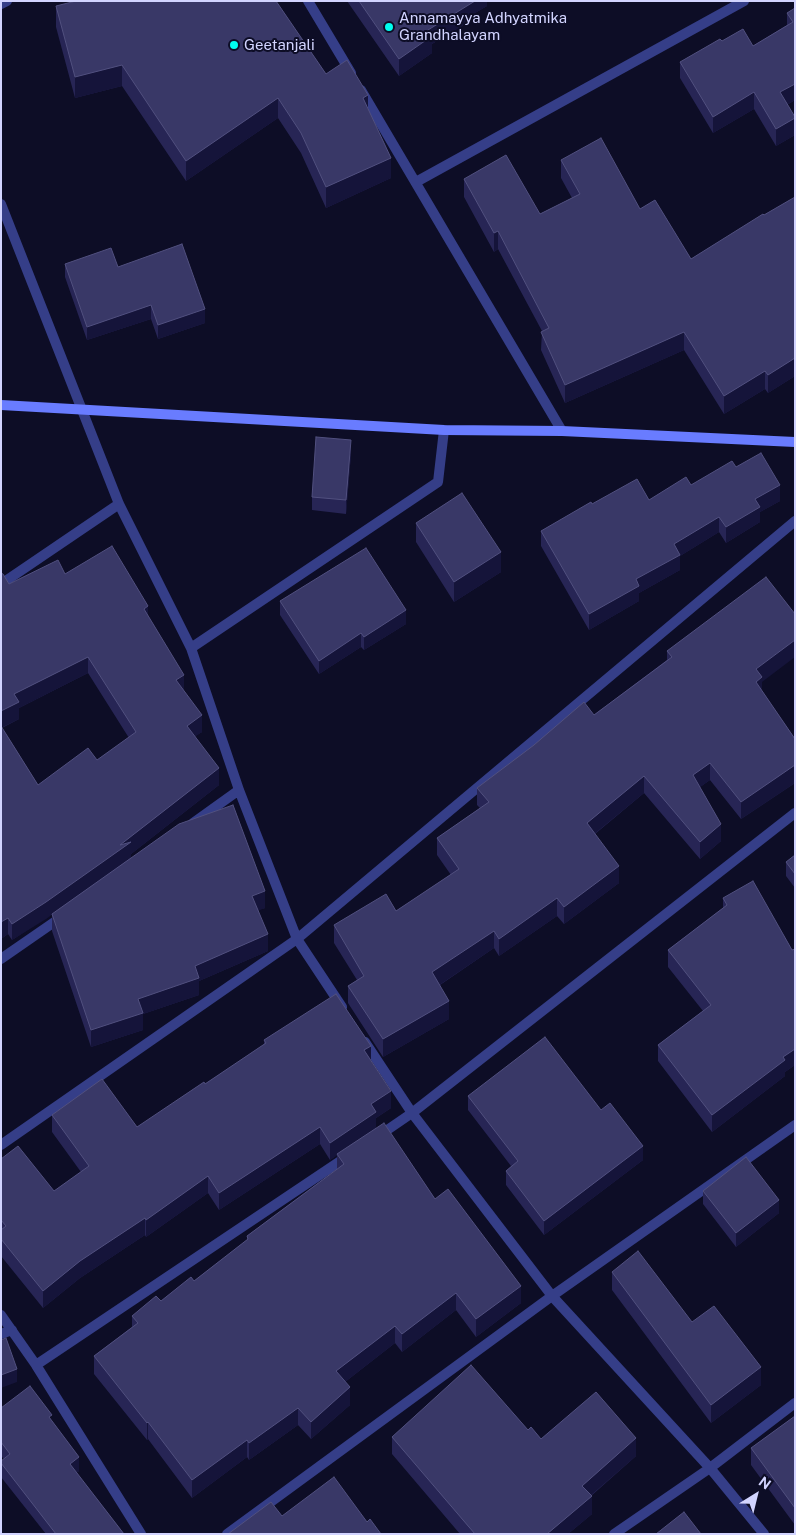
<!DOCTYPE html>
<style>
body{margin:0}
#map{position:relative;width:796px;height:1535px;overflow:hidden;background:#0d0d26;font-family:"Public Sans",sans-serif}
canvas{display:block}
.frame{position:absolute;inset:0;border:2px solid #d2d4ff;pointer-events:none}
.north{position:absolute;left:731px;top:1470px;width:50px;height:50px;-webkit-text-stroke:4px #0d0d26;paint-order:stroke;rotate:36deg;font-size:14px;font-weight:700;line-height:20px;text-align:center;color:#d2d4ff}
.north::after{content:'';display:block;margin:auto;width:18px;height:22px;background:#d2d4ff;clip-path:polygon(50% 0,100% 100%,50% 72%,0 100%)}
</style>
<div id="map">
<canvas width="796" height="1535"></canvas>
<div class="frame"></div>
<div class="north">N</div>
</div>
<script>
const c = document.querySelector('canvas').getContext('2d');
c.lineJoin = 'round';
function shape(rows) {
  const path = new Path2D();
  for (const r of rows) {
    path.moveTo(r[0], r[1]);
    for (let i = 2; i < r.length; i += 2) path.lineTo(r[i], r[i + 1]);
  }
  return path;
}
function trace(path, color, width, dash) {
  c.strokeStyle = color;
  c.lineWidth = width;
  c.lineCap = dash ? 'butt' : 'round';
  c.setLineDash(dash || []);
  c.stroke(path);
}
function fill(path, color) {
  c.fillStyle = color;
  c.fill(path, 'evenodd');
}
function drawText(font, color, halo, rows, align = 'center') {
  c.font = font + ' "Public Sans",sans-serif';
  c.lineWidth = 4;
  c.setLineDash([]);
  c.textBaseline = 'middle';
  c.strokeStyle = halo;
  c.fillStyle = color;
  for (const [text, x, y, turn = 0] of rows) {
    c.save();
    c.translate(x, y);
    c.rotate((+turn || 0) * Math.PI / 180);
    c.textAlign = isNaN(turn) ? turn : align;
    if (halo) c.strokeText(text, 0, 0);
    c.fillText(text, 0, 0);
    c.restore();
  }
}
trace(shape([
 [308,1,351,73],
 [1,4,7,1],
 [361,90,562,431],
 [416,182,744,1],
 [1,204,119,504,191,648,239,790,297,939,342,1007],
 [1,584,119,504],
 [191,648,438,482,444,430],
 [193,823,239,790],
 [1,959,63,916],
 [365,1042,412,1113,552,1296,710,1468,764,1534],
 [377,1137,412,1113,795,813],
 [1,1145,297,939,795,521],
 [1,1315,36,1365,141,1534],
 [1,1334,12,1330],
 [36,1365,348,1156],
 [227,1534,552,1296,795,1125],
 [614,1534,710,1468,795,1403]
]), '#353e88', 10);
trace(shape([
 [1,405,444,430,562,431,795,442]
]), '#697cff', 10);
fill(shape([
 [347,1,487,1,487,6,475,13,475,18,432,44,432,53,399,76],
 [56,6,326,74,368,108,391,178,326,208,301,153,278,118,186,181,122,86,75,98,56,27],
 [795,8,795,100,787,105,795,117,795,135,776,146,754,109,713,133,680,78,680,62,722,41,753,46,787,25,787,13],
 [561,160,640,209,691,259,795,197,795,376,768,393,765,389,724,414,684,350,565,403,541,350,542,331,498,249,494,252,464,197,464,179,540,214,572,198,561,178],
 [65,264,118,267,205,323,158,339,151,319,87,340,65,277],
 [351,454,346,514,312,510,312,497],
 [736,467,780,501,760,512,760,522,726,543,719,532,680,556,680,570,639,593,639,601,589,630,541,546,541,531,592,504,649,500,691,485],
 [416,523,501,572,454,602,416,542],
 [1,573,9,584,65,574,148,616,184,692,202,732,195,736,219,785,131,854,131,858,265,908,258,910,268,951,199,981,199,995,143,1014,143,1030,91,1047,52,931,52,914,12,940,8,934,1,939],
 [88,673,129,738,97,760,38,785,2,728,19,719,19,708],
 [280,601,406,624,364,650,361,647,319,674,280,615],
 [667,651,762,682,762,691,795,739,795,783,741,819,710,780,700,787,721,841,700,859,644,793,595,834,619,883,564,924,557,916,499,956,494,948,440,985,449,1019,383,1057,348,1003,348,986,357,980,334,943,334,925,396,911,451,875,437,855,437,838,480,808,477,805,477,788,594,715,667,660],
 [795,855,795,888,786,876,786,862],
 [723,898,792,950,795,949,795,1065,785,1072,785,1076,712,1132,658,1061,658,1045,703,1011,668,967,668,950,723,908],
 [264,1040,371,1061,391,1108,376,1118,376,1128,521,1303,476,1337,456,1310,402,1352,395,1343,345,1382,350,1405,311,1439,298,1425,249,1460,247,1457,192,1498,148,1439,147,1440,94,1374,94,1356,132,1327,132,1316,161,1301,194,1281,247,1240,247,1236,337,1169,337,1155,330,1160,320,1144,219,1210,208,1193,146,1237,145,1235,80,1278,43,1308,1,1256,1,1159,54,1191,81,1172,52,1132,52,1115,137,1127,205,1084,264,1045],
 [468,1096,601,1110,643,1160,544,1235,506,1185,506,1171,511,1166,468,1110],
 [703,1191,779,1213,736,1247,703,1204],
 [612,1272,692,1322,761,1385,711,1423,612,1290],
 [1,1408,52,1421,79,1471,76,1473,124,1534,46,1534,1,1477,1,1461,4,1459,1,1456],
 [795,1416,795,1525,751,1465,751,1448],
 [528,1430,541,1439,636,1456,591,1496,592,1514,568,1534,460,1534,392,1454,392,1437]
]), '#272555');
fill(shape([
 [472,1,487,1,487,6,475,13,475,18,432,44,432,53,399,76,399,59,428,30],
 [122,65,122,86,75,98,75,77],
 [795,84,795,100,780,109,780,92],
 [754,92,754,109,713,133,713,117],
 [368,95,368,115,363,98],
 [278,98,278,118,186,181,186,161],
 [795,118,795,135,776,146,776,129],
 [391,158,391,178,326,208,326,187],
 [498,231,498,249,494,252,494,233],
 [151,305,151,319,87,340,87,327],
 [205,309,205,323,158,339,158,325],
 [684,332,684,350,565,403,565,385],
 [795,358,795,376,768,393,768,375],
 [765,371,765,389,724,414,724,396],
 [351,440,351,454,346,514,346,500],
 [780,485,780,501,760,512,760,522,726,543,726,527,755,499],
 [719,517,719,532,680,556,680,570,639,593,639,601,589,630,589,614,674,544],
 [501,552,501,572,454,602,454,582],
 [148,606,148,623,144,609],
 [406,610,406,624,364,650,364,637],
 [361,633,361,647,319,674,319,661],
 [795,640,795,657,762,682,762,694,756,699,756,669],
 [88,657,88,673,19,708,19,719,1,728,1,711,14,694],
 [184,675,184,692,176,680],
 [202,715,202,732,187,742,187,726],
 [710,763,710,780,693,792,693,775],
 [795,765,795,783,741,819,741,802],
 [219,768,219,785,131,854,131,858,46,919,12,940,12,924,120,845],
 [644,776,644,793,587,840,587,823],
 [721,824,721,841,700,859,700,842],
 [619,866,619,883,564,924,564,907],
 [265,891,265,908,252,913,252,896],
 [557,898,557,916,499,956,499,939],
 [8,918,8,934,1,939,1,922],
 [494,931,494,948,432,990,432,972],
 [268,934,268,951,199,981,199,995,143,1014,143,1030,91,1047,91,1030,138,999,195,966],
 [449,1001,449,1019,383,1057,383,1039],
 [371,1046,371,1064,364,1050],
 [795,1049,795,1065,785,1072,785,1076,712,1132,712,1115,783,1057],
 [391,1091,391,1108,376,1118,376,1129,330,1160,330,1143,371,1104],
 [320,1127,320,1144,219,1210,219,1193],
 [643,1146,643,1160,544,1235,544,1221],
 [208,1176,208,1193,146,1237,146,1220],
 [779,1200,779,1213,736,1247,736,1233],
 [145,1218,145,1235,80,1278,43,1308,43,1291,80,1261],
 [521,1286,521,1303,476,1337,476,1319],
 [456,1293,456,1310,402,1352,402,1334],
 [395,1326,395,1343,336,1389,336,1371],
 [761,1367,761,1385,711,1423,711,1405],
 [17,1369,17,1382,1,1388,1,1375],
 [350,1387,350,1405,311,1439,311,1422],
 [298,1408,298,1425,249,1460,249,1443],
 [148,1422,148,1439,147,1440,147,1423],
 [636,1438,636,1456,582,1503,582,1486],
 [247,1440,247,1457,192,1498,192,1480],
 [79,1457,79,1471,70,1478,70,1464],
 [592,1496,592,1514,568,1534,547,1534]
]), '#15143a');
const building = shape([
 [76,1,276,1,326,74,347,60,368,95,363,98,391,158,326,187,301,133,278,98,186,161,122,65,75,77,56,6,76,1],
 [359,1,475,1,428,30,432,36,399,59,359,1],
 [795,8,795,84,780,92,795,117,795,118,776,129,754,92,713,117,680,62,720,39,722,41,743,29,753,46,793,22,787,13,795,8],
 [601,138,640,209,655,200,691,259,763,214,764,215,795,197,795,358,768,375,765,371,724,396,684,332,565,385,541,332,549,328,498,231,494,233,464,179,506,155,540,214,580,194,561,160,601,138],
 [182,244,205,309,158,325,151,305,87,327,65,264,111,248,118,267,182,244],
 [316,437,351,440,346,500,312,497,316,437],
 [761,453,780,485,755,499,760,507,726,527,719,517,674,544,680,555,636,579,639,586,589,614,541,531,591,502,592,504,637,479,649,500,686,477,691,485,732,461,736,467,761,453],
 [462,493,501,552,454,582,416,523,462,493],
 [112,546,148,606,144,609,184,675,176,680,202,715,187,726,219,768,120,845,131,842,46,902,12,924,8,918,1,922,1,726,38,785,88,748,97,760,136,732,88,657,14,694,19,702,1,711,1,573,3,574,9,584,58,560,65,574,112,546],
 [366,548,406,610,364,637,361,633,319,661,280,601,366,548],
 [766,577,795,614,795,640,756,669,762,677,756,682,795,739,795,765,741,802,710,763,693,775,721,824,700,842,644,776,587,823,619,866,564,907,557,898,499,939,494,931,432,972,449,1001,383,1039,348,986,364,976,334,925,386,894,396,911,459,869,437,838,489,802,477,788,534,745,584,702,594,715,672,657,667,651,766,577],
 [233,805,265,891,252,896,268,934,195,966,199,978,138,999,143,1013,91,1030,52,914,179,824,233,805],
 [795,855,795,874,786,862,795,855],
 [753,881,792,950,795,949,795,1049,783,1057,785,1060,712,1115,658,1045,711,1005,668,950,727,905,723,898,753,881],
 [336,994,371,1046,364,1050,391,1091,371,1104,376,1112,330,1143,320,1127,219,1193,208,1176,146,1220,145,1218,80,1261,43,1291,1,1239,1,1230,6,1226,1,1220,1,1159,18,1146,54,1191,89,1166,52,1115,102,1079,137,1127,204,1082,205,1084,266,1043,264,1040,336,994],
 [545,1037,601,1110,610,1103,643,1146,544,1221,506,1171,518,1161,468,1096,545,1037],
 [384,1123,435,1199,448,1189,521,1286,476,1319,456,1293,402,1334,395,1326,336,1371,350,1387,311,1422,298,1408,249,1443,247,1440,192,1480,148,1422,147,1423,94,1356,138,1323,132,1316,156,1296,161,1301,191,1277,194,1281,248,1239,247,1236,344,1164,337,1154,384,1123],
 [746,1157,779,1200,736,1233,703,1191,746,1157],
 [638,1251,692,1322,714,1306,761,1367,711,1405,612,1272,638,1251],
 [6,1338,17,1369,1,1375,1,1340,6,1338],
 [471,1365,528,1430,531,1427,541,1439,596,1392,636,1438,582,1486,592,1496,547,1534,475,1534,392,1437,471,1365],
 [30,1386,52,1415,49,1417,79,1457,70,1464,124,1534,56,1534,1,1463,1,1461,10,1454,1,1442,1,1408,30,1386],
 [795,1416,795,1508,751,1448,795,1416],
 [334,1477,367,1522,370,1519,381,1534,228,1534,271,1502,282,1516,334,1477],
 [684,1512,701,1534,656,1534,684,1512]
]);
fill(building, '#393867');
trace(building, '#51507f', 1);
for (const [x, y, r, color] of [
 [389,27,5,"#00fdef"],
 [234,45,5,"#00fdef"]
]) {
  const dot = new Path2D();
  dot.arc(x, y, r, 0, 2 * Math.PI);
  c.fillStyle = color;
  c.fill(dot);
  trace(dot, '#0d0d26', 2);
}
drawText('15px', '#d2d4ff', '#0d0d26', [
 ["Annamayya Adhyatmika",399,18],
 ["Grandhalayam",399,35],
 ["Geetanjali",244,45]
], 'left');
</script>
